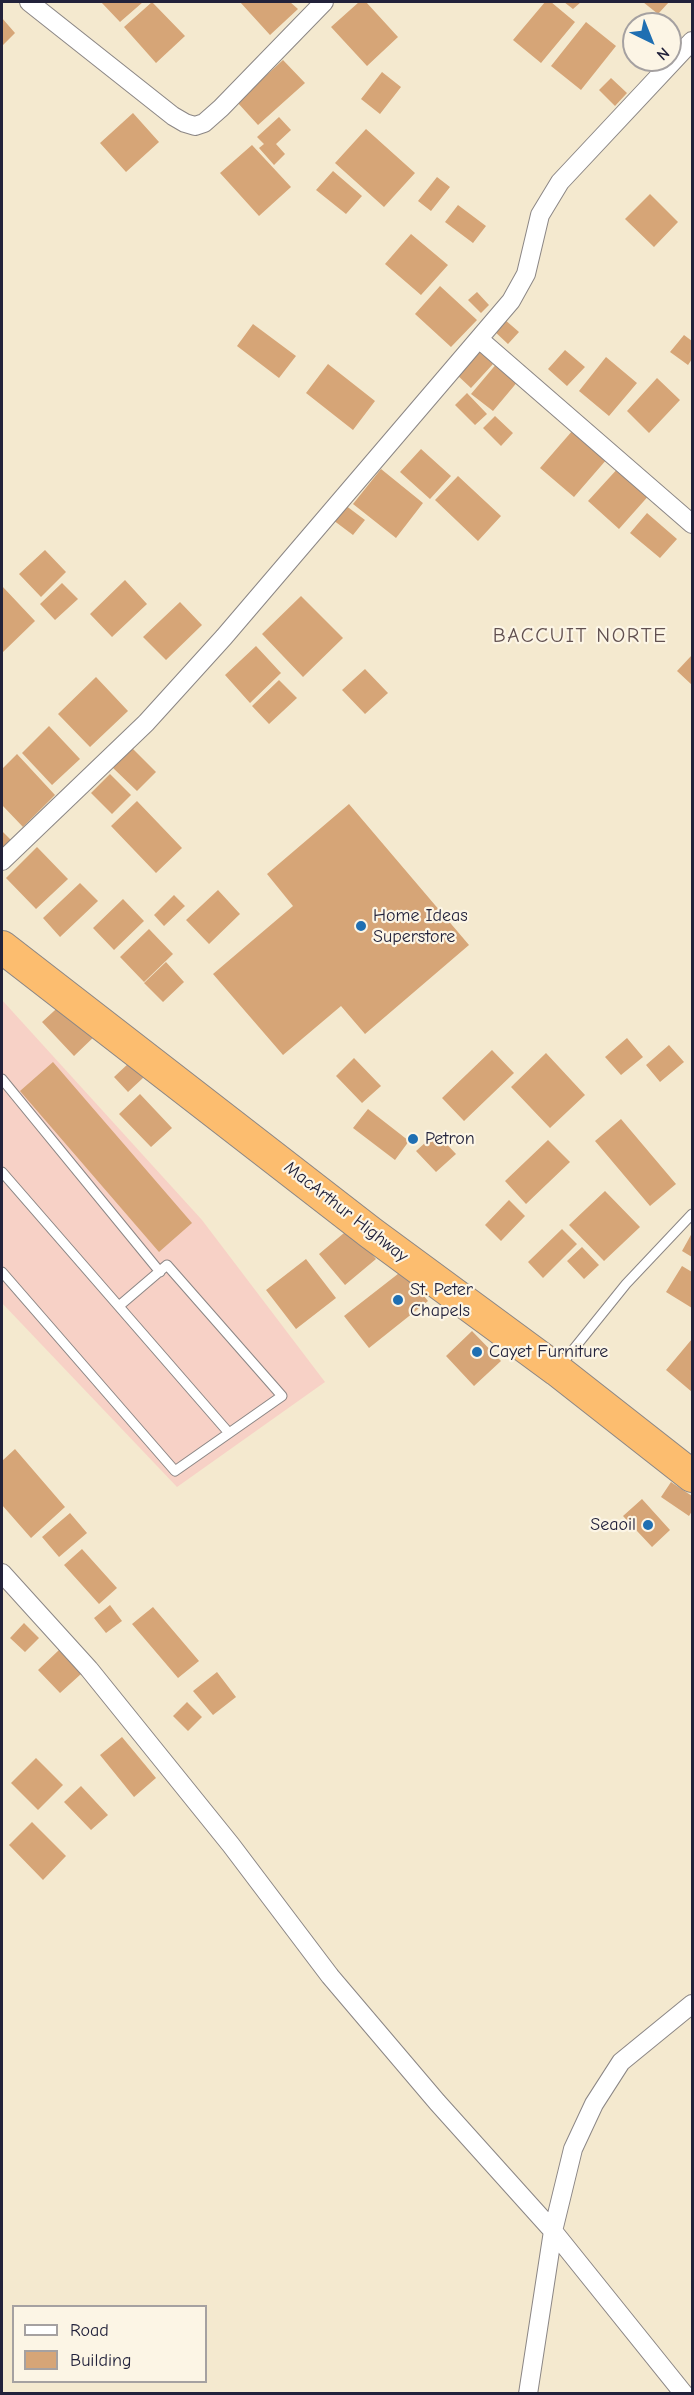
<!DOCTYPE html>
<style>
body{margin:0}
#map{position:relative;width:694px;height:2395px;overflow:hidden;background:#f4e9cf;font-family:"Comic Neue",sans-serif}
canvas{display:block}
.frame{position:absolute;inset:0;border:3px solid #22223b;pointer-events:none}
.legend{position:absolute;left:12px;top:2305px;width:195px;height:78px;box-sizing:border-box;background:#fcf5e5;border:2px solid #a5a1a1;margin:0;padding:8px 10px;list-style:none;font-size:18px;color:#22223b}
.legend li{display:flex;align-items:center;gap:12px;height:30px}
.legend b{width:30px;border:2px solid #a5a1a1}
.north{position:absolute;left:622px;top:12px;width:60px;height:60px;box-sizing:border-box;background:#fcf5e5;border:2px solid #a5a1a1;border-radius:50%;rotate:137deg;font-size:16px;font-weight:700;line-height:24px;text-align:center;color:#22223b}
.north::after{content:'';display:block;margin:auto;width:21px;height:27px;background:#1f6fb2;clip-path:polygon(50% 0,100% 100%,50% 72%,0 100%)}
</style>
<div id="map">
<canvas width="694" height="2395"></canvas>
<div class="frame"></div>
<ul class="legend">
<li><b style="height:8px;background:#fff"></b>Road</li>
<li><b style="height:16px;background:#d6a577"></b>Building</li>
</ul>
<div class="north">N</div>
</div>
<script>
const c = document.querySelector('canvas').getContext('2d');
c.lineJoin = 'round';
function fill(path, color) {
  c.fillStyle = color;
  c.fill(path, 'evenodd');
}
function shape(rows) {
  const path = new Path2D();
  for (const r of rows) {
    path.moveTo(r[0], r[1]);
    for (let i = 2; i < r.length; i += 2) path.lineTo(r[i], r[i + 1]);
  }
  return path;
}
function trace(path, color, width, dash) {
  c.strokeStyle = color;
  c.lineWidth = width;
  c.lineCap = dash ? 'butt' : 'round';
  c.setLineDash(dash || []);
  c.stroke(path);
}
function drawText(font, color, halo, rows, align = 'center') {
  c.font = font + ' "Comic Neue",sans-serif';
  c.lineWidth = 4.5;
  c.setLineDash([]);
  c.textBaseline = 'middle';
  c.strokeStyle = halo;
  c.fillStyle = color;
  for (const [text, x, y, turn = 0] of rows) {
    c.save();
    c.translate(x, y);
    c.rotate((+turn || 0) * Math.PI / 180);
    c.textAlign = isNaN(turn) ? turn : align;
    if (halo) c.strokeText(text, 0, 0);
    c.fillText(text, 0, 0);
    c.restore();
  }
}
fill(shape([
 [2,1000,202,1220,325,1382,177,1487,2,1303]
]), '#f7d1c6');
fill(shape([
 [101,2,143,2,120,22],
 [152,2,185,36,156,63,124,27],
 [240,2,290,2,298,9,270,35],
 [359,2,366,2,398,37,367,66,331,27],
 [545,2,551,2,575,22,541,63,513,40],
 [564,2,581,2,573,9],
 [643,2,669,2,658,14],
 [2,18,15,33,2,46],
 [586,22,616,46,581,90,551,66],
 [283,60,305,83,258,125,237,102],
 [382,72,401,87,380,114,361,99],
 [611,78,627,93,615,106,599,90],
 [133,113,159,142,126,172,100,143],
 [279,117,291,130,276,144,285,154,274,165,259,148,264,144,257,137],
 [366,129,415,173,384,207,335,163],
 [252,145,291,187,259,216,220,173],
 [333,171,362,196,346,214,316,190],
 [437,177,450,187,431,211,418,201],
 [650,194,678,222,654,247,625,219],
 [458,205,486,226,473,243,445,222],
 [411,234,448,265,421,295,385,264],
 [440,286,477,320,451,347,415,314],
 [477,292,489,305,481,313,468,300],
 [504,319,519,332,508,344,493,330],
 [253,324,296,356,279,378,237,346],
 [684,335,692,341,692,359,688,365,670,352],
 [565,350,585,367,567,386,548,369],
 [479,351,493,364,471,388,456,374],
 [606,357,637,383,609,416,579,391],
 [498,362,519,380,493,411,471,394],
 [328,364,375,401,353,430,306,393],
 [657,378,680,400,649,433,627,411],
 [467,393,487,414,475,425,455,405],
 [495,416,513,433,501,446,483,428],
 [573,430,607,459,574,497,540,468],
 [421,449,451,476,430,499,400,472],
 [620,466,651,493,619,529,588,501],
 [381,469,423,503,396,538,353,504],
 [458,476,501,516,478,541,435,500],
 [345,505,365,520,353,535,333,520],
 [647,513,677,539,660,558,630,533],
 [45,550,66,572,41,597,19,574],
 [125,580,147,604,112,637,90,614],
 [62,583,78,599,55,620,40,604],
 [2,586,35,621,2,653],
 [301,596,343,638,303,677,262,634],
 [180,602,202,625,166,660,143,637],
 [256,646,281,673,250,703,225,675],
 [692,655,692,685,677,671],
 [365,669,388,693,365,714,342,690],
 [96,677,128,711,90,747,58,714],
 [279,680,297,698,269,724,252,706],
 [49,726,80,759,52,785,22,753],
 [131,747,156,772,137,791,112,767],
 [17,754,55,795,23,827,2,805,2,769],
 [110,774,131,795,112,814,91,793],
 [137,801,182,848,156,873,111,826],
 [349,804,469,945,365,1034,341,1006,283,1055,213,974,293,906,267,874],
 [2,831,13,842,2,853],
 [37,847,68,879,36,909,6,878],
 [80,883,98,901,60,937,43,918],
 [218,890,240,914,209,944,186,920],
 [174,895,185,906,164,926,154,915],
 [123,899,144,921,114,950,93,928],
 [149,929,173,954,144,982,120,957],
 [166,962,184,982,163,1002,144,983],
 [66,1000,98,1033,74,1056,42,1022],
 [627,1038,643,1057,621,1075,605,1057],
 [669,1045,684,1062,660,1082,646,1065],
 [492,1050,514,1073,464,1121,442,1098],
 [546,1053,585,1095,550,1128,511,1087],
 [354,1058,381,1086,362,1103,336,1076],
 [53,1062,192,1223,159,1252,20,1091],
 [130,1062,144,1077,128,1092,114,1077],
 [140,1094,172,1128,151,1147,119,1114],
 [368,1109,409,1141,395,1160,353,1128],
 [621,1119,676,1184,650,1206,595,1141],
 [436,1133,456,1154,436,1172,416,1151],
 [548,1140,570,1162,526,1204,505,1181],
 [605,1191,640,1227,604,1261,569,1225],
 [509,1200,525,1216,501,1241,485,1225],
 [350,1228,376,1259,345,1285,319,1254],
 [562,1229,577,1244,543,1278,528,1262],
 [692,1233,692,1257,682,1251],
 [582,1247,599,1265,584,1279,567,1261],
 [306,1259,336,1298,296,1329,266,1290],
 [682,1266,692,1272,692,1308,666,1292],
 [403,1270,428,1301,369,1348,344,1316],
 [472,1331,501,1361,474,1386,446,1356],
 [692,1339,692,1392,666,1370],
 [15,1449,65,1507,31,1538,2,1505,2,1461],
 [671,1482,692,1496,692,1511,689,1516,661,1497],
 [642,1499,670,1530,652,1547,623,1516],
 [70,1513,87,1533,59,1557,42,1537],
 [82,1549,117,1588,99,1604,64,1565],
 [110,1605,122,1621,106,1633,94,1618],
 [153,1607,199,1661,178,1678,132,1624],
 [24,1623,39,1638,25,1652,10,1638],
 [59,1650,81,1674,60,1693,38,1670],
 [217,1672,236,1697,213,1715,193,1691],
 [187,1702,202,1717,188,1731,173,1716],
 [122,1737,156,1778,134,1797,100,1755],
 [36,1758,63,1785,38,1810,11,1783],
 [81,1786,108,1815,91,1830,64,1802],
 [32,1822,66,1856,43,1880,9,1845]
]), '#d6a577');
const service = shape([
 [2,1079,160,1272],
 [2,1172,229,1433],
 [2,1272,175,1471,282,1396,167,1265,119,1306],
 [560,1366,626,1284,692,1214]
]);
const minor = shape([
 [29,2,173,116,185,123,195,126,204,123,221,108,324,2],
 [479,339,692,524],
 [2,861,146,723,224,637,511,301,526,274,540,215,560,182,692,41],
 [2,1573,89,1669,231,1845,330,1976,437,2102,553,2231,684,2394],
 [528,2394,553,2231,573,2149,594,2104,621,2062,692,2004]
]);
const trunk = shape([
 [2,947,371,1233,557,1370,692,1476]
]);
trace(service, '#8b8685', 11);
trace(minor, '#8b8685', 20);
trace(trunk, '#8b8685', 34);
trace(service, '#fff', 9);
trace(minor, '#fff', 18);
trace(trunk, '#fcbd6f', 32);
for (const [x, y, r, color] of [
 [361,926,6,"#1f6fb2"],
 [413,1139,6,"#1f6fb2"],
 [398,1300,6,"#1f6fb2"],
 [477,1352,6,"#1f6fb2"],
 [648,1525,6,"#1f6fb2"]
]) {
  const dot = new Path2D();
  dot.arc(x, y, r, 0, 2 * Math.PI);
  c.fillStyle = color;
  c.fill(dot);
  trace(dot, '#fcf5e5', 2);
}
drawText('18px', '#22223b', '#fcf5e5', [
 ["Home Ideas",373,916],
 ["Superstore",373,937],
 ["Petron",425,1139],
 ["St. Peter",410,1290],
 ["Chapels",410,1311],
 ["Cayet Furniture",489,1352],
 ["Seaoil",636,1525,"right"]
], 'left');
drawText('18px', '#22223b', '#fcf5e5', [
 ["MacArthur Highway",346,1212,38]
]);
c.letterSpacing = '1.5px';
drawText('21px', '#615050', '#fcf5e5', [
 ["BACCUIT NORTE",580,636]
]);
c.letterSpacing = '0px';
</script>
